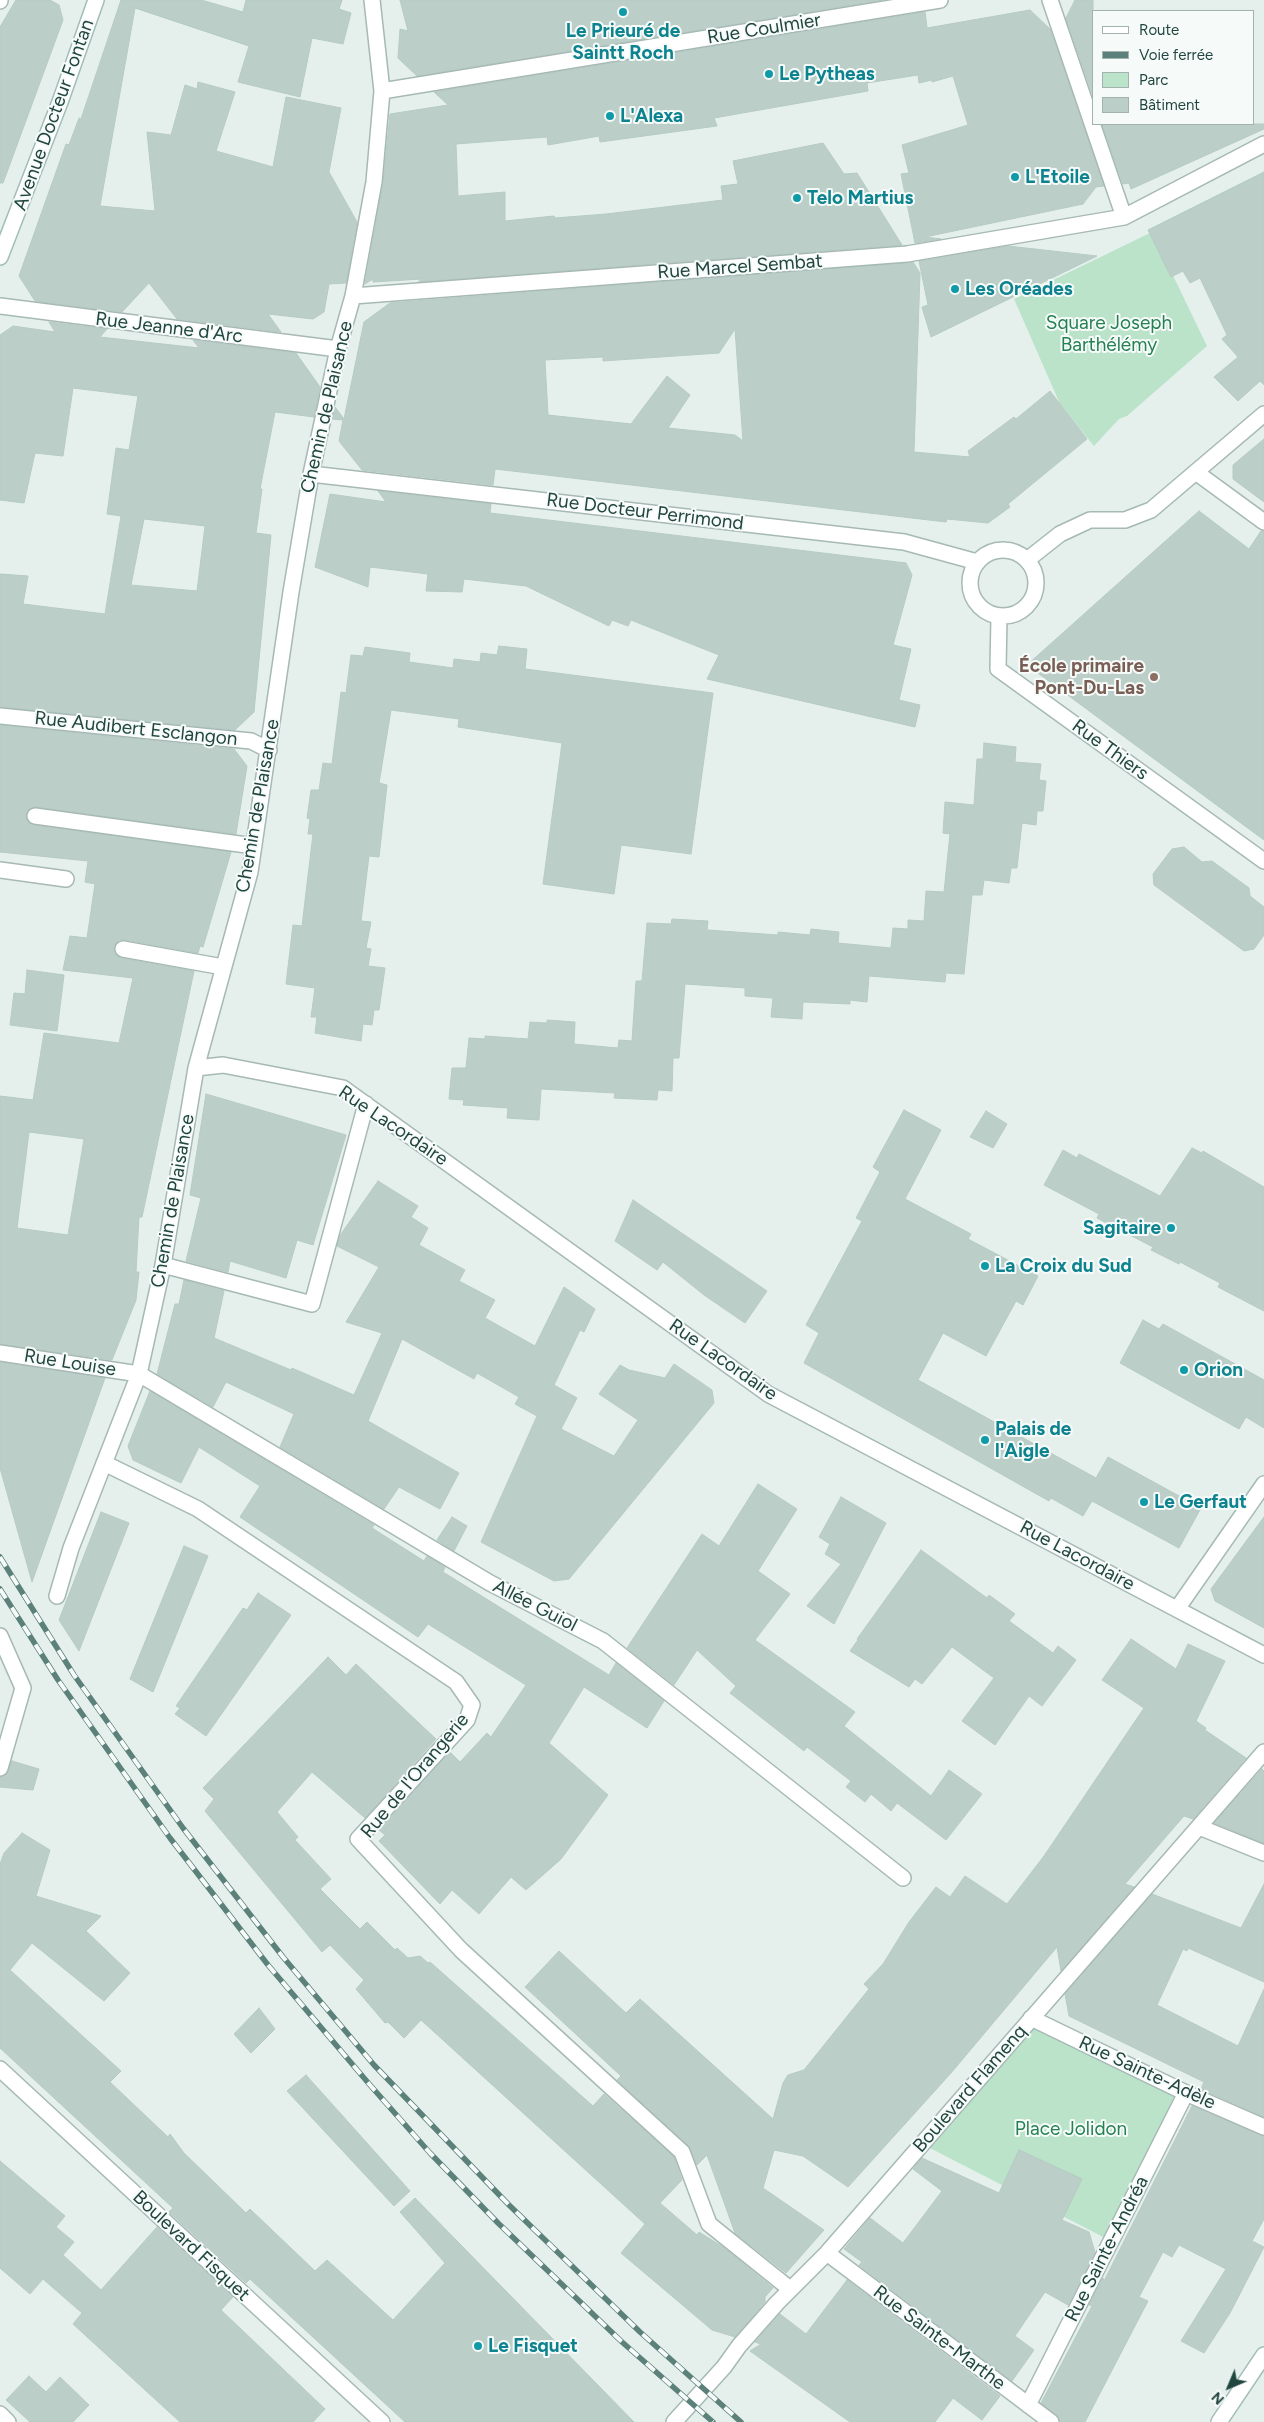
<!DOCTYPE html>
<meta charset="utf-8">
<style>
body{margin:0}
#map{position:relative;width:1264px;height:2422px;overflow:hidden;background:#e5f0ec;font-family:Figtree,sans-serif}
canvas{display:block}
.legend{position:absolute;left:1092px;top:10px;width:162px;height:115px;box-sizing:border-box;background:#f6fbf9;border:1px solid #a1b2af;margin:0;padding:6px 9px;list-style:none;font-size:15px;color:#21453f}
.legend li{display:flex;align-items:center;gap:10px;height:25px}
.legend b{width:25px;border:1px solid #a1b2af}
.north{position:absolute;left:1204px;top:2362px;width:50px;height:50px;-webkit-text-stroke:4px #f6fbf9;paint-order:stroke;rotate:225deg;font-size:14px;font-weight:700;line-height:20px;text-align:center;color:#21453f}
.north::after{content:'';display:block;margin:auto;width:18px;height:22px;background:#21453f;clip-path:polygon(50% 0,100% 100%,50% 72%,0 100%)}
</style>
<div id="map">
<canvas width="1264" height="2422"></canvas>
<ul class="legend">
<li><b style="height:6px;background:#fff"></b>Route</li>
<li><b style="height:6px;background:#5c807a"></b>Voie ferrée</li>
<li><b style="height:14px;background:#bbe3ca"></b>Parc</li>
<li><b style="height:14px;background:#bccec8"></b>Bâtiment</li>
</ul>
<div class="north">N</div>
</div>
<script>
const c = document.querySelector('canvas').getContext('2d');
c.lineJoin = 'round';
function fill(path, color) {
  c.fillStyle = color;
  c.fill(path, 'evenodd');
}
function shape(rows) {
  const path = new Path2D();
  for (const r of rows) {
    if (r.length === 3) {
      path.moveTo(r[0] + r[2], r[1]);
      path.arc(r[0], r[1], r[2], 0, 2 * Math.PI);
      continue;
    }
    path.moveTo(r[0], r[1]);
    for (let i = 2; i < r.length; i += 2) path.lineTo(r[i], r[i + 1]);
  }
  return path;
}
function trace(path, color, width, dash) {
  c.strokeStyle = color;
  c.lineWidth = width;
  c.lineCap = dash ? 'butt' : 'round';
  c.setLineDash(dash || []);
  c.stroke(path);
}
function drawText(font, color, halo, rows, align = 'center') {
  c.font = font + ' Figtree,sans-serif';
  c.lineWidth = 4;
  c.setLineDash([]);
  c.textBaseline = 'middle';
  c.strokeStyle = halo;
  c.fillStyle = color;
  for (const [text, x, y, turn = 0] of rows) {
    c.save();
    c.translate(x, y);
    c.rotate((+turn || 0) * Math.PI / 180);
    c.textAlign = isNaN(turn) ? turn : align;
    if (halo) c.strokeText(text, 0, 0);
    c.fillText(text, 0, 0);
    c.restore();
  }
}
fill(shape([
 [1152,232,1207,346,1127,416,1119,419,1094,446,1060,404,1014,299],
 [1031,2018,1186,2093,1111,2241,922,2144]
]), '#bbe3ca');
const building = shape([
 [16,0,50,0,59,5,63,20,3,183,0,183,0,27,16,0],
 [121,0,201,0,243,12,246,0,342,0,339,9,351,13,343,44,312,38,300,97,238,82,249,46,135,8,100,206,155,211,147,132,171,135,185,85,197,89,198,82,235,92,216,151,273,167,286,97,341,108,329,172,357,222,346,283,329,284,324,312,313,319,268,314,281,332,177,319,149,283,122,312,35,301,19,276,66,144,69,145,79,118,81,119,121,0],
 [400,0,882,0,417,76,398,58,400,29,408,31,400,0],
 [1075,0,1093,0,1093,96,1066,18,1075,0],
 [1030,10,1050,29,1104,186,1096,187,1083,204,925,237,941,239,915,243,901,174,909,173,902,145,968,125,953,76,932,82,932,80,919,83,918,75,867,83,868,91,714,118,717,126,600,142,599,136,548,145,547,137,456,144,458,196,505,192,505,221,554,216,555,218,606,214,723,200,721,186,738,184,733,161,823,143,844,174,857,173,902,245,418,282,422,279,373,282,373,279,365,284,383,184,390,114,448,105,434,92,925,12,927,28,1030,10],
 [1102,124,1264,124,1264,129,1131,189,1129,183,1123,184,1102,124],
 [1264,172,1264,385,1260,381,1238,401,1214,377,1238,357,1222,339,1227,335,1200,278,1190,283,1183,271,1171,277,1148,230,1264,172],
 [1008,246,1097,256,931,337,922,307,928,305,919,261,1008,246],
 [913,262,920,273,914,452,970,457,968,451,1014,417,1016,419,1050,391,1087,439,1008,504,1010,507,988,523,947,519,946,522,495,469,493,485,362,470,339,441,343,420,332,419,335,407,344,419,364,322,390,303,913,262],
 [735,329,743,441,735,435,668,428,690,395,667,376,631,424,548,415,545,360,603,357,603,361,719,353,735,329],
 [49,322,107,329,100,337,199,348,193,340,296,353,320,387,314,417,275,412,260,489,262,489,256,533,271,535,254,712,235,730,0,707,0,574,28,576,23,604,105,614,121,516,107,514,116,448,129,450,138,396,73,388,63,456,35,453,24,503,0,500,0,335,13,326,55,332,49,322],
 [144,519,205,526,197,591,131,585,144,519],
 [1264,439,1264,502,1233,479,1233,465,1264,439],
 [378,491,491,504,490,513,906,563,912,575,893,645,911,649,899,700,920,705,915,727,707,679,719,655,631,620,628,626,612,620,609,626,526,586,464,579,462,592,426,591,428,574,370,567,368,587,315,567,330,494,386,502,378,491],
 [1199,511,1249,549,1261,531,1264,531,1264,840,1027,665,1199,511],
 [499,646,527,649,525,669,713,693,691,854,621,845,614,894,543,884,562,743,458,727,459,719,391,710,379,783,387,785,379,857,369,856,361,921,371,922,366,948,371,949,368,966,385,968,379,1010,374,1010,372,1025,363,1024,361,1041,315,1033,317,1017,311,1017,315,988,286,984,293,925,302,926,313,834,308,834,310,819,307,818,311,790,319,790,323,763,332,764,341,692,346,693,351,655,363,656,365,647,410,653,409,662,453,668,454,659,480,662,481,653,497,655,499,646],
 [0,725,234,749,247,766,236,834,36,807,31,808,26,814,27,820,34,825,231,852,203,947,200,946,198,953,125,940,119,940,114,947,114,953,121,958,194,971,142,1217,139,1217,136,1272,139,1272,136,1300,112,1360,0,1344,0,1096,33,1100,44,1033,119,1043,133,978,63,970,70,936,87,938,95,884,85,882,88,861,0,852,0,725],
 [29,1132,84,1139,68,1235,17,1228,29,1132],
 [984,743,1016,747,1015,762,1041,764,1039,780,1046,781,1043,811,1037,811,1036,825,1022,823,1017,868,1011,868,1009,883,984,880,982,895,972,895,964,974,946,973,945,982,869,976,867,1002,850,1000,850,1004,803,1002,802,1019,771,1017,773,998,745,996,745,988,685,984,679,1058,673,1058,672,1091,658,1090,657,1100,614,1098,615,1093,541,1089,539,1120,507,1118,508,1108,463,1105,464,1100,449,1099,452,1068,466,1068,469,1038,485,1039,485,1036,528,1039,530,1022,547,1023,547,1020,575,1022,574,1044,618,1048,619,1040,632,1041,636,981,642,981,647,923,671,924,672,919,708,921,707,930,778,935,778,932,810,935,811,929,839,932,838,943,891,948,893,928,908,929,908,920,924,921,926,891,944,892,950,834,943,833,945,802,974,805,977,759,983,759,984,743],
 [1184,847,1202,862,1212,861,1249,888,1250,896,1264,907,1264,935,1254,949,1244,951,1154,885,1153,874,1172,849,1184,847],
 [27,970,64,975,57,1031,10,1025,14,993,25,994,27,970],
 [206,1094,346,1135,313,1245,297,1240,286,1278,230,1261,228,1272,186,1261,201,1198,190,1195,206,1094],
 [904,1110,941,1130,905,1199,971,1234,968,1239,1038,1276,1023,1305,1016,1301,986,1356,943,1333,918,1380,1096,1478,1108,1457,1201,1508,1179,1548,1092,1501,1083,1516,1051,1498,1049,1501,804,1363,819,1333,806,1325,862,1221,856,1218,880,1172,873,1167,904,1110],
 [986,1111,1007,1124,993,1148,970,1137,986,1111],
 [1192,1148,1202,1153,1203,1151,1264,1187,1264,1311,1218,1287,1220,1283,1180,1262,1179,1264,1151,1250,1153,1247,1097,1218,1099,1214,1044,1185,1063,1150,1077,1158,1079,1154,1160,1196,1192,1148],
 [378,1181,418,1206,411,1217,428,1228,419,1245,465,1270,459,1281,495,1300,485,1318,535,1346,564,1287,595,1309,584,1332,580,1330,554,1385,577,1398,561,1429,614,1456,638,1420,599,1394,620,1365,629,1370,665,1378,674,1364,712,1390,714,1403,569,1579,554,1581,481,1542,537,1416,515,1404,519,1397,477,1373,474,1379,402,1339,368,1421,459,1473,440,1509,399,1487,384,1509,280,1447,294,1414,226,1382,213,1407,157,1374,175,1304,179,1304,184,1280,224,1291,214,1338,291,1370,292,1368,354,1395,382,1333,346,1322,379,1267,337,1246,341,1234,378,1181],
 [633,1200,767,1291,745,1323,704,1295,663,1262,657,1270,615,1241,633,1200],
 [1143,1320,1159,1329,1163,1324,1264,1380,1264,1428,1246,1417,1239,1429,1120,1363,1143,1320],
 [0,1362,105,1378,32,1582,0,1468,0,1362],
 [150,1391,374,1525,372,1528,424,1561,427,1556,445,1567,443,1572,609,1675,616,1663,664,1701,647,1728,584,1687,549,1743,608,1795,561,1859,526,1890,511,1877,479,1914,452,1890,440,1904,379,1841,385,1835,379,1830,450,1752,460,1762,487,1733,491,1737,526,1685,428,1624,418,1637,240,1517,260,1486,199,1447,181,1483,133,1460,128,1446,150,1391],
 [758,1484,797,1509,758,1571,790,1594,755,1640,855,1712,844,1726,931,1796,949,1770,982,1794,946,1840,897,1803,891,1811,871,1794,865,1802,846,1787,851,1781,807,1747,804,1751,730,1693,736,1686,697,1650,674,1685,627,1648,702,1534,719,1546,758,1484],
 [841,1497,886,1523,834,1624,807,1606,841,1564,825,1554,830,1544,819,1537,841,1497],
 [101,1512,129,1523,79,1651,59,1620,101,1512],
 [452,1517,467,1526,454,1551,437,1540,452,1517],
 [1264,1517,1264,1628,1215,1601,1211,1589,1264,1517],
 [184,1546,208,1556,153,1692,130,1679,184,1546],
 [921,1550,987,1598,989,1595,1015,1614,1009,1621,1053,1653,1058,1646,1076,1660,1042,1706,1029,1696,995,1745,962,1721,994,1678,952,1647,922,1684,915,1679,909,1687,850,1651,858,1640,857,1639,921,1550],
 [258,1593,291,1615,206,1736,175,1714,180,1708,176,1706,243,1608,247,1610,258,1593],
 [1131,1639,1176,1669,1188,1644,1225,1661,1196,1721,1206,1728,1205,1730,1246,1758,1193,1819,1184,1816,1125,1884,1134,1887,1061,1971,1057,1947,951,2073,848,2187,803,2156,774,2150,763,2188,824,2230,786,2273,735,2233,707,2155,697,2165,688,2145,617,2080,621,2076,525,1987,559,1951,626,2013,640,1999,773,2119,783,2083,788,2075,804,2070,869,1989,864,1984,883,1964,909,1922,936,1887,950,1897,965,1876,1007,1904,1044,1856,1144,1708,1102,1680,1131,1639],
 [328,1657,346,1675,356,1664,436,1739,365,1818,312,1772,277,1812,298,1837,295,1840,331,1879,320,1889,360,1929,367,1922,395,1950,397,1948,408,1958,420,1956,428,1963,430,1962,593,2106,604,2094,674,2157,682,2180,660,2203,697,2235,699,2232,723,2247,773,2288,765,2297,765,2302,735,2337,712,2330,621,2253,645,2224,421,2020,404,2038,388,2022,385,2023,356,1989,364,1980,330,1945,322,1952,205,1811,214,1799,203,1788,328,1657],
 [12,1761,39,1769,33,1790,0,1787,0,1777,7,1774,12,1761],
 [1262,1769,1264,1771,1264,1843,1214,1823,1262,1769],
 [22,1833,50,1850,36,1896,101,1916,86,1931,130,1973,104,2001,32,1943,10,1970,121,2071,110,2082,168,2137,170,2134,184,2153,246,2213,250,2209,315,2271,327,2260,393,2320,445,2263,400,2212,415,2198,634,2422,405,2422,250,2279,246,2283,169,2212,173,2208,0,2048,0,1864,4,1853,22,1833],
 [1264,1884,1264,1982,1188,1948,1187,1951,1183,1949,1157,2005,1238,2046,1264,1989,1264,2117,1201,2089,1204,2082,1069,2016,1065,1994,1152,1894,1241,1928,1264,1884],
 [259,2008,275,2029,251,2053,234,2034,259,2008],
 [306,2075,410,2191,394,2206,287,2091,306,2075],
 [1192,2106,1264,2136,1264,2219,1252,2241,1264,2247,1230,2313,1204,2353,1181,2341,1226,2269,1179,2245,1172,2257,1163,2252,1139,2297,1148,2301,1085,2422,1060,2422,1057,2415,1041,2403,1092,2306,1089,2305,1103,2278,1104,2281,1192,2106],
 [1019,2150,1082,2179,1062,2220,1089,2232,1095,2252,1068,2305,1045,2292,1015,2336,1034,2350,1012,2381,859,2265,862,2262,844,2249,870,2218,903,2243,942,2191,913,2169,922,2158,999,2193,1019,2150],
 [0,2161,65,2216,56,2227,74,2242,63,2255,101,2290,157,2227,233,2297,221,2310,325,2409,313,2422,180,2422,73,2324,82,2313,43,2279,30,2294,0,2268,0,2161],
 [847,2280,1000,2396,982,2420,953,2398,935,2422,850,2422,750,2351,761,2344,755,2342,780,2314,806,2334,847,2280],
 [29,2376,46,2392,60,2377,89,2405,73,2422,30,2422,6,2400,29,2376]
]);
fill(building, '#bccec8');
trace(building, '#b6cac4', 1);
const street = shape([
 [1050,0,1124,217],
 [0,1,0,0],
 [382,91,940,0],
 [353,296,907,254,1124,217,1264,144],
 [0,306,338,349],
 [1197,473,1264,522],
 [311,474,904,542,977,562],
 [1003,583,33],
 [1027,560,1060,534,1090,520,1125,520,1151,510,1264,414],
 [999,617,998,669,1264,861],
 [0,716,251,741,269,750],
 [35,816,254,846],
 [0,870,66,879],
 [123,949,223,967],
 [196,1068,223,1065,343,1088,768,1394,1264,1655],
 [163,1265,312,1304,366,1104],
 [0,1353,139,1374,490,1583,603,1641,903,1878],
 [104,1463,198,1509,456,1682,472,1705,467,1720,358,1839,461,1950,682,2152,709,2224,790,2289],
 [57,1596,71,1548,139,1374,163,1265,196,1068,250,872,291,592,311,474,338,349,353,296,374,182,382,91,372,0],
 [1177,1609,1264,1484],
 [0,1636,23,1688,0,1768],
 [1199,1827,1264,1853],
 [1031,2018,1186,2093,1264,2127],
 [0,2069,382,2422],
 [827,2253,1051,2422],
 [1028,2405,1186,2093],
 [0,2414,8,2422],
 [674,2422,724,2367,739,2346,777,2303,827,2253,1264,1752]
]);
const secondary = shape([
 [0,257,60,102,96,0],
 [1219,2422,1264,2355]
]);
trace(street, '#a6b9b5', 18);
trace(secondary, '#a1bdb7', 18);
trace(street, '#fff', 15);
trace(secondary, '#fff', 15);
const rail = shape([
 [0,1557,74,1675,183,1828,283,1957,374,2065,509,2205,640,2332,741,2422],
 [0,1589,58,1680,170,1838,268,1965,370,2085,430,2153,498,2223,622,2342,713,2422]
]);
trace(rail, '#5c807a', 5.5);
trace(rail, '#f6fbf9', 4, [11]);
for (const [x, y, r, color] of [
 [623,12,5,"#0f9aa8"],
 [769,74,5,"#0f9aa8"],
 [610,116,5,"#0f9aa8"],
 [1015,177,5,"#0f9aa8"],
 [797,198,5,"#0f9aa8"],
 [955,289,5,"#0f9aa8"],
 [1154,677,5,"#8d6e63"],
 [1171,1228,5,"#0f9aa8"],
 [985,1266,5,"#0f9aa8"],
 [1184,1370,5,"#0f9aa8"],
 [985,1440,5,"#0f9aa8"],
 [1144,1502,5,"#0f9aa8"],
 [478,2346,5,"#0f9aa8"]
]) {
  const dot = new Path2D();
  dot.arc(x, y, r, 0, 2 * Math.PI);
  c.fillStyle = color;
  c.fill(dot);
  trace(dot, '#f6fbf9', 2);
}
drawText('19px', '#21453f', '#f6fbf9', [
 ["Rue Coulmier",764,29,-9],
 ["Avenue Docteur Fontan",54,115,-70],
 ["Rue Marcel Sembat",740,267,-4],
 ["Rue Jeanne d'Arc",169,328,7],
 ["Chemin de Plaisance",327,407,-77],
 ["Rue Docteur Perrimond",645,512,7],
 ["Rue Audibert Esclangon",136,729,6],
 ["Rue Thiers",1110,750,36],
 ["Chemin de Plaisance",258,806,-80],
 ["Rue Lacordaire",393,1126,34],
 ["Chemin de Plaisance",173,1201,-80],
 ["Rue Lacordaire",723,1360,35],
 ["Rue Louise",70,1363,9],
 ["Rue Lacordaire",1077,1556,28],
 ["Allée Guiol",535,1606,27],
 ["Rue de l'Orangerie",415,1776,-50],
 ["Rue Sainte-Adèle",1147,2073,25],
 ["Boulevard Flamenq",970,2089,-49],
 ["Boulevard Fisquet",191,2246,43],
 ["Rue Sainte-Andréa",1107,2249,-63],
 ["Rue Sainte-Marthe",939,2338,37]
]);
drawText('bold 19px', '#0d838f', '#f6fbf9', [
 ["Le Prieuré de",623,31,"center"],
 ["Saintt Roch",623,53,"center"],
 ["Le Pytheas",779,74],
 ["L'Alexa",620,116],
 ["L'Etoile",1025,177],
 ["Telo Martius",807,198],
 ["Les Oréades",965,289],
 ["Sagitaire",1161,1228,"right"],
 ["La Croix du Sud",995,1266],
 ["Orion",1194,1370],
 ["Palais de",995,1429],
 ["l'Aigle",995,1451],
 ["Le Gerfaut",1154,1502],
 ["Le Fisquet",488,2346]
], 'left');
drawText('19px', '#258152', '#f6fbf9', [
 ["Square Joseph",1109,323],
 ["Barthélémy",1109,345],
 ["Place Jolidon",1071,2129]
]);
drawText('bold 19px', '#785e54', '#f6fbf9', [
 ["École primaire",1144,666],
 ["Pont-Du-Las",1144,688]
], 'right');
</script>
